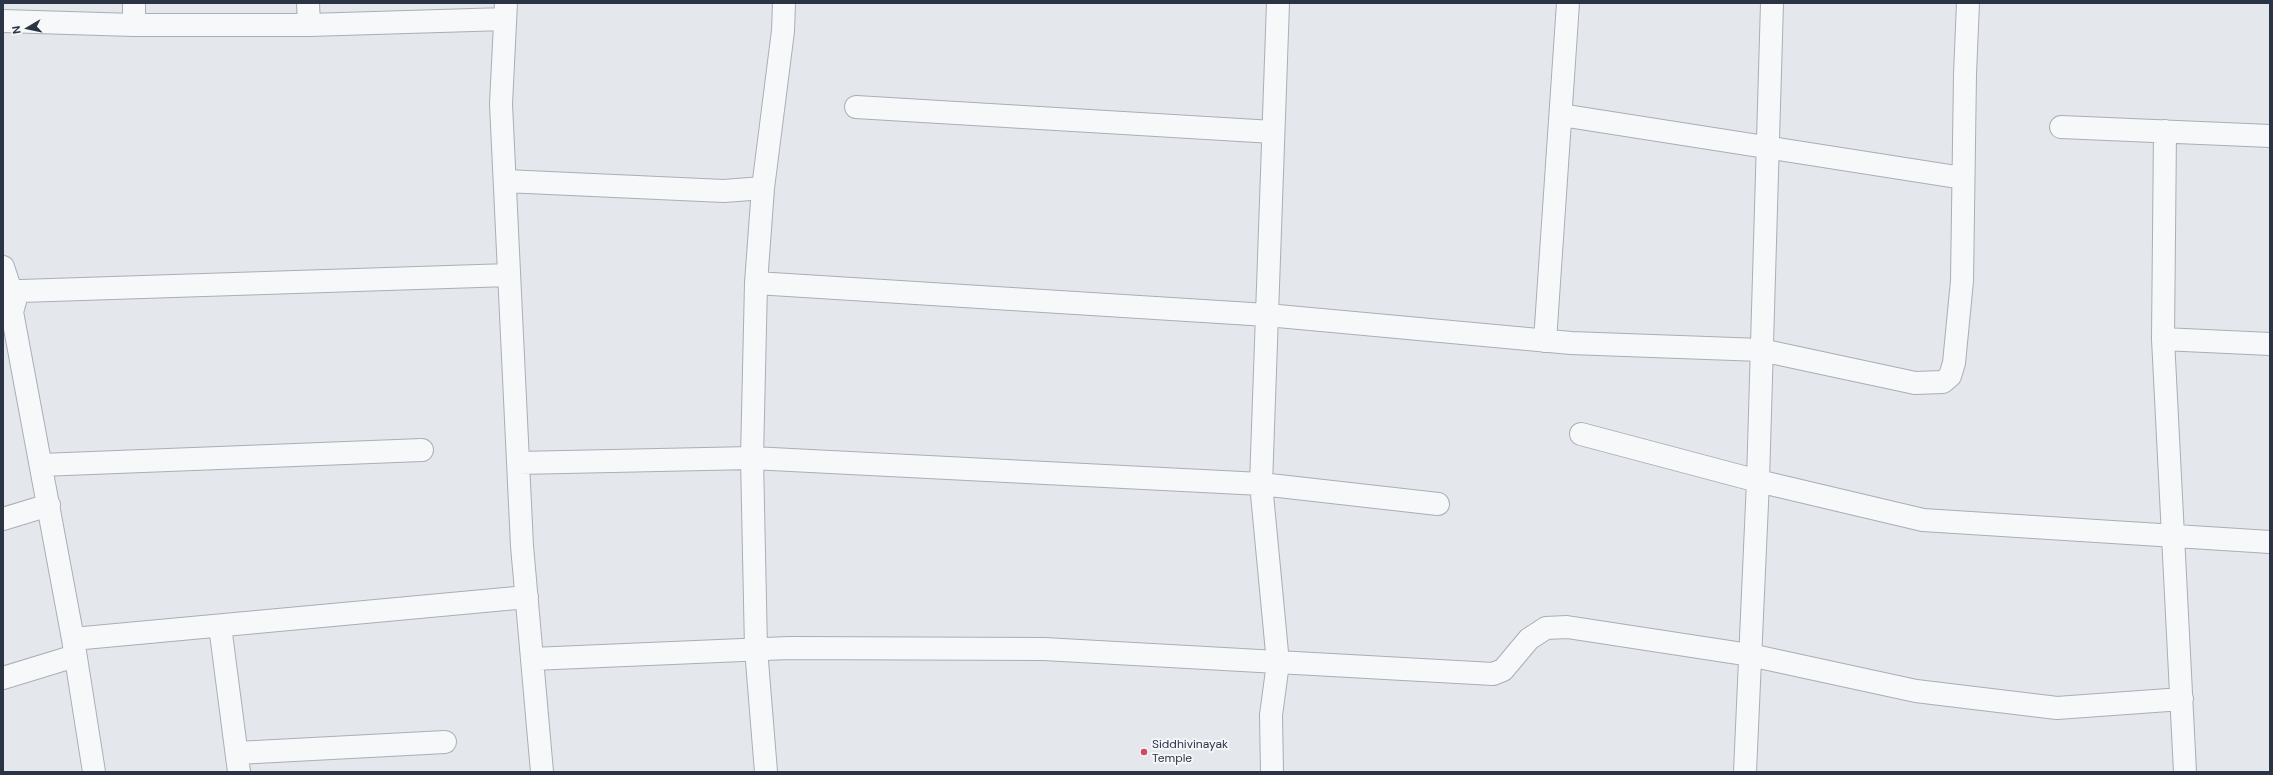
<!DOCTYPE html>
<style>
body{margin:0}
#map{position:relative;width:2273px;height:775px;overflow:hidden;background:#e4e7ec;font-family:"DM Sans",sans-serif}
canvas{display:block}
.frame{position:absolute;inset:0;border:4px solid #2b3445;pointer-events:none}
.north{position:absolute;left:8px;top:8px;width:40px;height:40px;-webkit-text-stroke:3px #f4f6f9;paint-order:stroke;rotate:261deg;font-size:11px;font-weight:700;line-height:16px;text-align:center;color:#2b3445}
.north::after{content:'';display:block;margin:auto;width:14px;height:18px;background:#2b3445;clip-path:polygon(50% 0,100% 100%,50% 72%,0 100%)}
</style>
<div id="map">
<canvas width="2273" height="775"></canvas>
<div class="frame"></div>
<div class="north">N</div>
</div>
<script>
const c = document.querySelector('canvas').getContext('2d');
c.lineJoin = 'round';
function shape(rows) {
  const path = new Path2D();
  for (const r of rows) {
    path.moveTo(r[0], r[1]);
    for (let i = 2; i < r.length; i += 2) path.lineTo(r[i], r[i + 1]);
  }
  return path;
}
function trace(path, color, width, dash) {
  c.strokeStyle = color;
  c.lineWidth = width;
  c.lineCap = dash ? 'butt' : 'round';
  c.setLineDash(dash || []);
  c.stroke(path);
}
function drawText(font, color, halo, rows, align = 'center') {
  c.font = font + ' "DM Sans",sans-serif';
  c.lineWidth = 4;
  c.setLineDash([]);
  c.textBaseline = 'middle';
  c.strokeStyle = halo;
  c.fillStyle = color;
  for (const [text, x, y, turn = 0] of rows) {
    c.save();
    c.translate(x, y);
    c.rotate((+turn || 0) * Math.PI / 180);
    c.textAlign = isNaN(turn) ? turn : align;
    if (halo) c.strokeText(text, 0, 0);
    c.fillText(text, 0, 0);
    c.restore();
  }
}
const minor = shape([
 [308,3,309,25],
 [506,3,501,104,522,546,542,772],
 [3,21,134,25,309,25,505,19],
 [134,25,134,3],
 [856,107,1273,132],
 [1561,115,1963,178],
 [2061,127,2270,136],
 [505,181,724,191,763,188,783,31,784,3],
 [763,188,756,283,752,458,1261,484,1438,504],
 [3,267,14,300],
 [756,283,1267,315,1571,343,1761,350,1915,383,1943,382,1950,376,1954,363,1962,281,1965,74,1968,3],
 [2163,339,2165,131],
 [1545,341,1568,3],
 [1581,434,1758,481,1923,520,2270,542],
 [518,463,752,458,756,649,766,772],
 [41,465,422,450],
 [3,519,49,505],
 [220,626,239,772],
 [73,639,527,597],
 [532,659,789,648,1044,649,1493,674,1503,670,1529,639,1546,628,1567,627,1750,655,1916,691,2057,708,2182,699],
 [3,678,75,656],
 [237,753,445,742],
 [94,772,73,639,12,312,17,294,21,291,509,275],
 [1272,772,1271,715,1278,663,1261,484,1278,3],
 [1745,772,1758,481,1772,3],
 [2185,772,2163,339,2270,344]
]);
trace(minor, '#a9aeb7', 24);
trace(minor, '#f7f8fa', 22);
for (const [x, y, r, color] of [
 [1144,752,4,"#d1495b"]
]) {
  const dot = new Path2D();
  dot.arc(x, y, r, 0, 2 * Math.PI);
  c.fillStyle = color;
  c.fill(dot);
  trace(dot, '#f4f6f9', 1.5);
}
drawText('12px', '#2b3445', '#f4f6f9', [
 ["Siddhivinayak",1152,745],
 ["Temple",1152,759]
], 'left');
</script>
